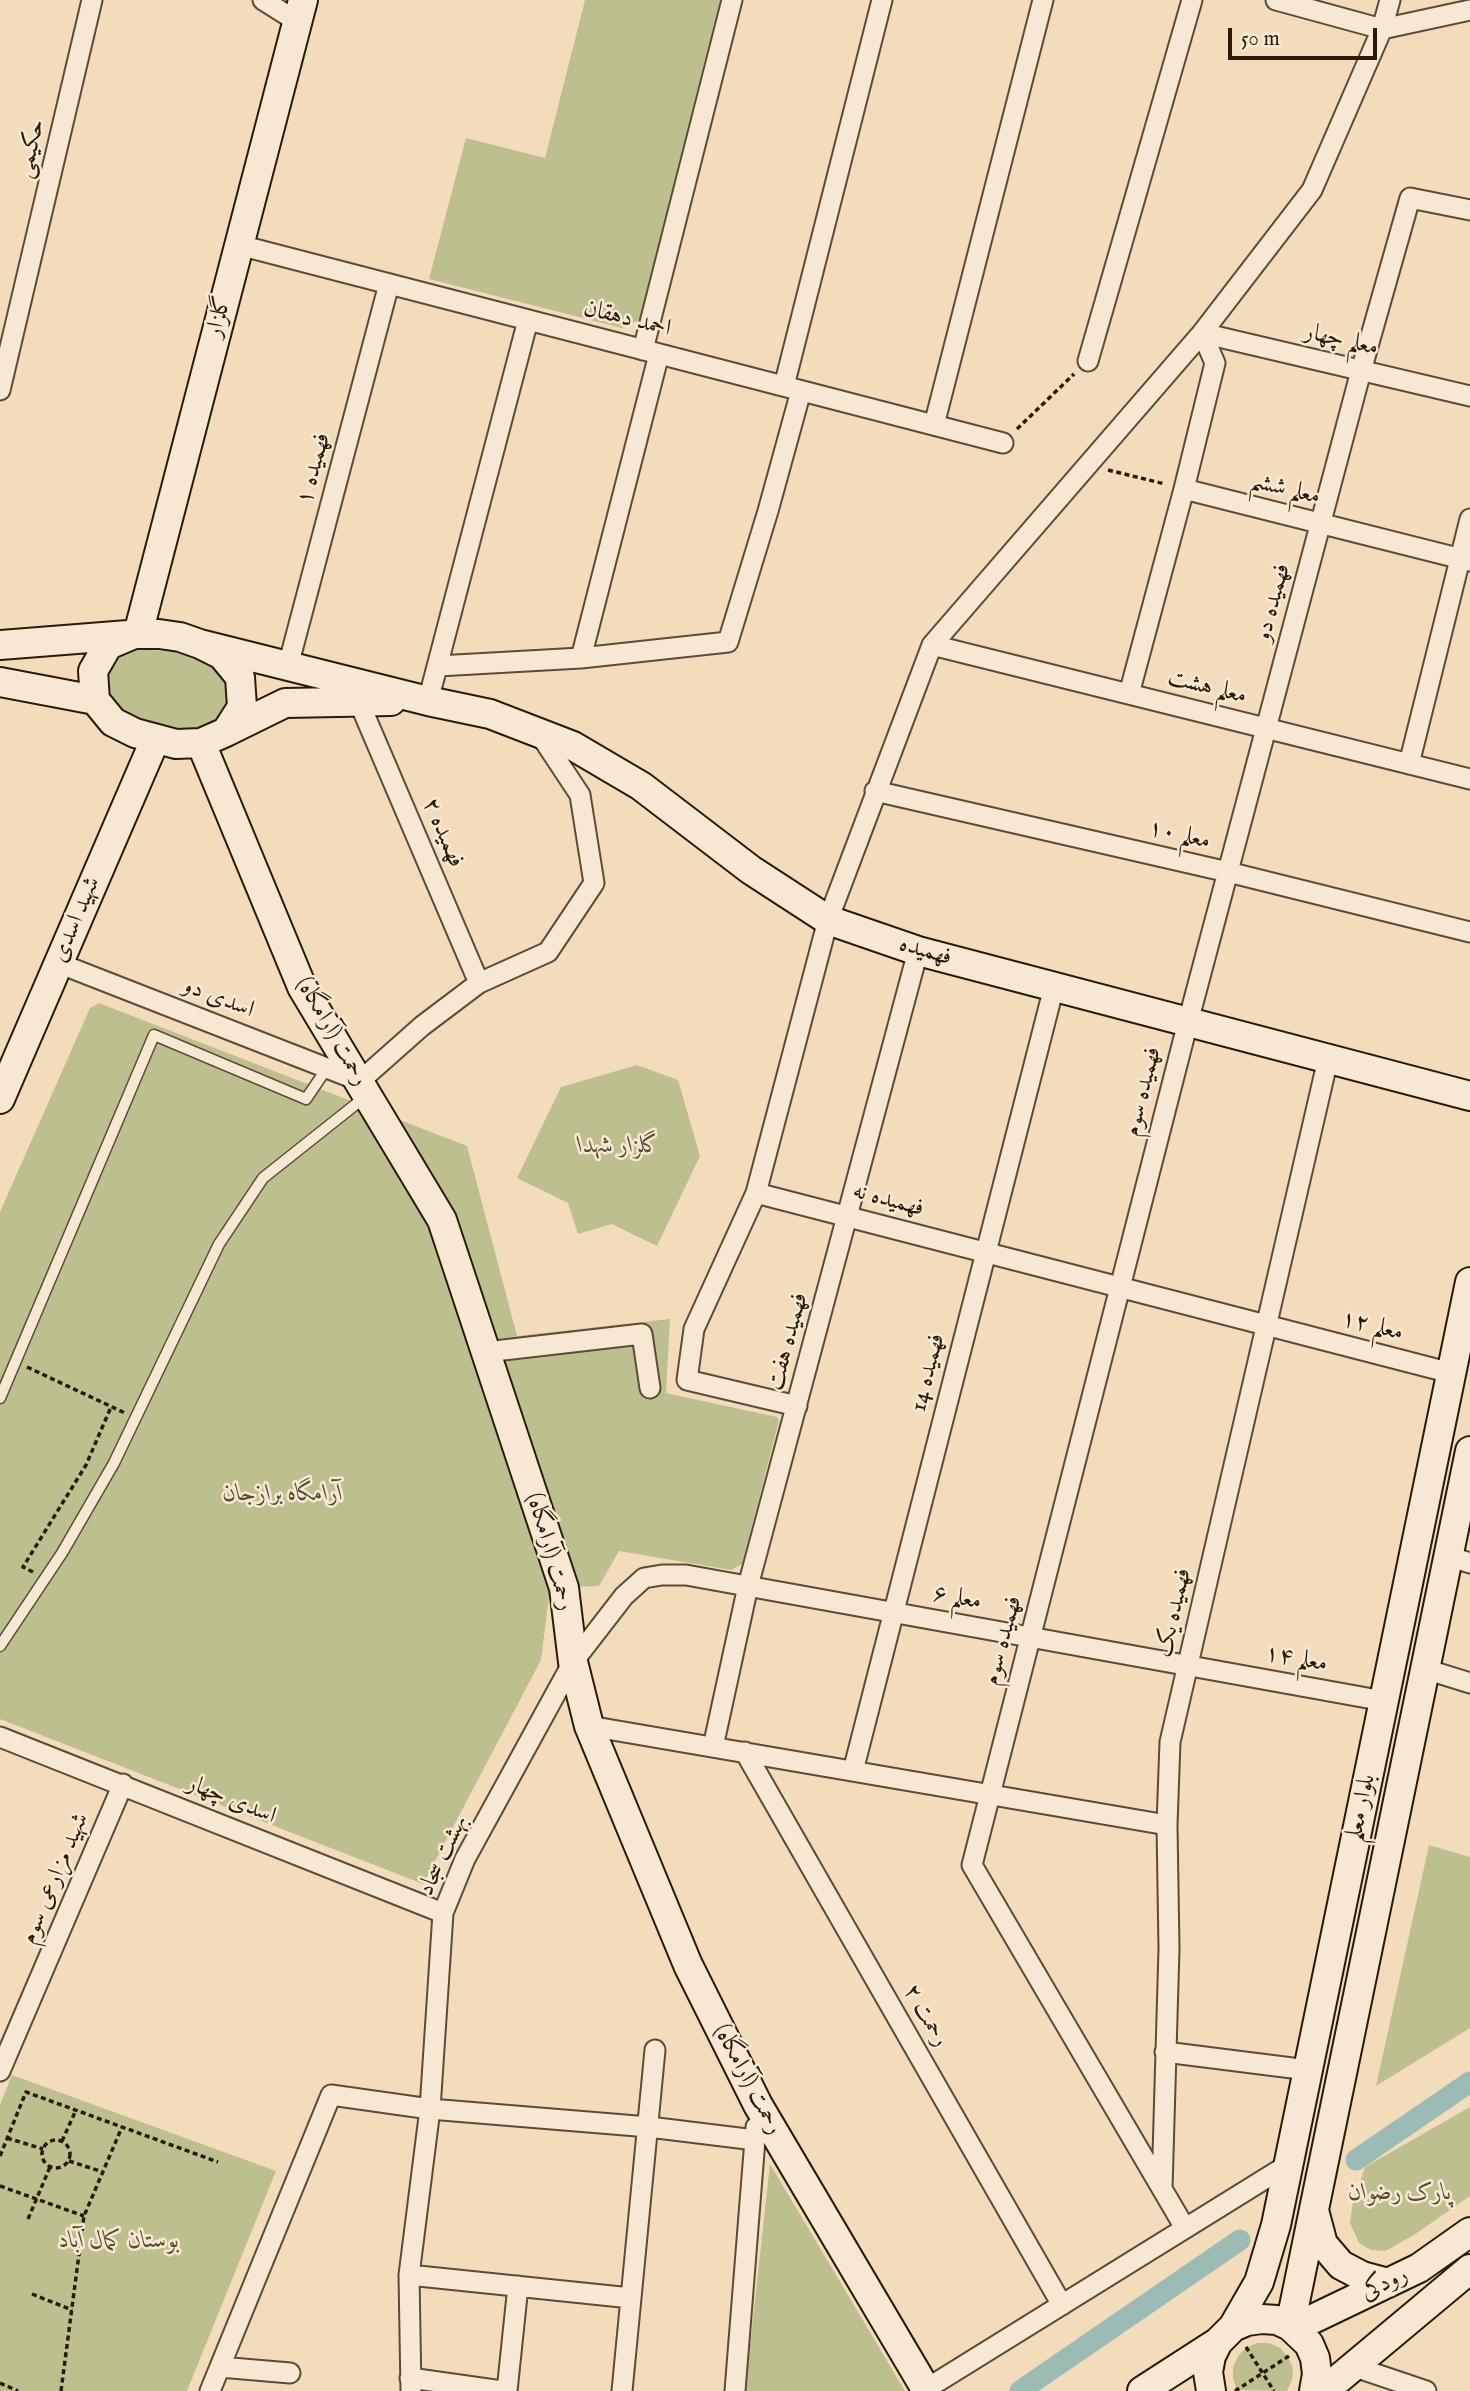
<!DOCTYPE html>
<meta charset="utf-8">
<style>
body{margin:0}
#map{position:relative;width:1470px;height:2391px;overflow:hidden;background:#f3dcbb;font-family:"IM FELL English",serif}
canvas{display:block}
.scale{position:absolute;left:1228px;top:28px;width:149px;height:32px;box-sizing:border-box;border:4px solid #291b09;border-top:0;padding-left:9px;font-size:21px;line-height:24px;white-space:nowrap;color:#291b09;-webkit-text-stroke:5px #f7e8d3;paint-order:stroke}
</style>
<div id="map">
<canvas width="1470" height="2391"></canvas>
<div class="scale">50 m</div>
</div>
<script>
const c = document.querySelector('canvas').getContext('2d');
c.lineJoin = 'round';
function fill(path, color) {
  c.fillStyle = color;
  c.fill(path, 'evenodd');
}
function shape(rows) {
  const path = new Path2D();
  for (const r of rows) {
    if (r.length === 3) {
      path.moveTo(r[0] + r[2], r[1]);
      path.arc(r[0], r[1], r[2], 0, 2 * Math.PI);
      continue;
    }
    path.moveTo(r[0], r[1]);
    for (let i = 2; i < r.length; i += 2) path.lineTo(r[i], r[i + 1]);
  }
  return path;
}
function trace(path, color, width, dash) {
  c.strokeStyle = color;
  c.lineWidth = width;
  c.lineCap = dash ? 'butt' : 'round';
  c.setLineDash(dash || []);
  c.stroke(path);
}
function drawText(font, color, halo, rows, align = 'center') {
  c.font = font + ' "IM FELL English",Amiri,serif';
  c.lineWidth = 5;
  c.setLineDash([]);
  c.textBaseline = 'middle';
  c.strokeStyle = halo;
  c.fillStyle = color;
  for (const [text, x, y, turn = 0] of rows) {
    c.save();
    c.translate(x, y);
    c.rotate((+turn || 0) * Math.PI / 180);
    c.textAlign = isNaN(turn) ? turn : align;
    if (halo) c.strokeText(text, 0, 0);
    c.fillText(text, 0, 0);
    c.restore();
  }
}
fill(shape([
 [585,0,720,0,639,320,622,328,429,279,466,138,545,158],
 [137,649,176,652,194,657,212,667,225,683,226,703,216,720,197,728,177,729,140,720,122,710,110,695,108,674,119,657],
 [99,1003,467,1146,517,1336,670,1319,666,1393,777,1417,779,1421,742,1564,731,1570,619,1551,599,1586,550,1588,541,1660,423,1884,0,1719,0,1212,90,1008],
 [637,1065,678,1080,700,1156,657,1246,612,1224,578,1234,568,1203,517,1178,561,1087],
 [1429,1845,1470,1857,1470,2028,1376,2086],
 [12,2075,276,2171,187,2391,0,2391,0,2105],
 [1470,2107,1470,2196,1414,2235,1385,2251,1371,2250,1359,2243,1350,2223,1353,2201,1365,2167],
 [770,2164,905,2391,745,2391],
 [1257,2343,1269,2343,1280,2348,1288,2357,1293,2368,1292,2380,1287,2391,1237,2390,1233,2379,1233,2367,1238,2356,1246,2348]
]), '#bdc08e');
trace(shape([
 [1356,2160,1470,2082],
 [1020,2391,1240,2240]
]), '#9cbbb4', 21);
const lane = shape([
 [0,1398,154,1035,306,1099,327,1068],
 [0,1646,62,1553,114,1463,219,1244,263,1178,365,1097]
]);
const street = shape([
 [263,0,298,22],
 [1276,0,1382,29,1470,10],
 [1390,0,1382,29,1312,190,1202,333,932,645,828,920,756,1193,1451,1373],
 [239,245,1003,443],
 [1202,333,1470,396],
 [643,350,732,0],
 [1088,361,1192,0],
 [784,386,882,0],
 [0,390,92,0],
 [934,425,1043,0],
 [1184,489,1470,561],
 [932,645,1470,779],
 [581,658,659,354],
 [288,666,389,284],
 [438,666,581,658,728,642,768,511,801,391],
 [1129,694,1184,489,1215,363,1202,333],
 [428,701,528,320],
 [359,702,479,983],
 [1409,764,1470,519],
 [875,791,1228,872,1470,932],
 [58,963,360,1081,422,1026,479,983,548,952,594,883,580,795,539,733],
 [756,1193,694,1329,687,1380,797,1406],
 [486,1352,642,1334,650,1388],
 [1448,1556,1470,1563],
 [1425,1669,1470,1683],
 [589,1726,1167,1825],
 [0,1737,443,1913],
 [713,1747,748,1586,918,951],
 [745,1752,1062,2305],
 [853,1771,1054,987],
 [1165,2052,1308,2070],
 [0,2071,123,1784],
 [1162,2189,1169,1949,1167,1825,1170,1742,1328,1059],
 [1185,2228,972,1865,1188,1022,1361,371,1410,198,1470,210],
 [409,2275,631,2298],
 [1352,2366,1426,2391],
 [220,2367,290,2373],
 [410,2378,502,2391],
 [926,2389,1289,2164],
 [210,2391,331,2095,430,2109,649,2127,755,2140],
 [411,2391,409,2275,430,2109,443,1913,465,1859,573,1662,624,1596,644,1578,662,1575,686,1575,1384,1701],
 [507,2391,518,2286],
 [622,2391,655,2050],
 [735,2391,756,2127]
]);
const secondary = shape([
 [134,634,159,634,180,637,200,644,222,655,240,677,242,707,226,732,201,743,176,744,135,733,113,722,95,700,93,671,108,645,134,634],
 [138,634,303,0],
 [200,644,428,701,490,714,573,746,641,786,751,870,828,920,918,951,1470,1096],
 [0,645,128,635],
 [0,682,95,700],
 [226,732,285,703,391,701],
 [201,743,302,987,442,1220,564,1588,573,1662,589,1726,688,1965,758,2105,927,2391],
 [0,1099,155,740],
 [1315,2214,1323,2244,1341,2265,1362,2276,1388,2283],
 [1290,2326,1470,1451],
 [1233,2327,1259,2282,1276,2225,1470,1282],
 [1294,2328,1419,2268,1470,2232],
 [1142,2391,1218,2342],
 [1211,2391,1208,2372,1211,2356,1218,2342,1233,2327,1247,2321,1262,2319,1277,2320,1290,2326,1309,2344,1315,2358,1317,2374,1314,2391],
 [1324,2391,1470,2269]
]);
trace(lane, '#5c4b36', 13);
trace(street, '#5c4b36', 23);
trace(secondary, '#291b09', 32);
trace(shape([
 [1017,429,1074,374],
 [1108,470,1165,484],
 [27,1367,125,1413],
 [33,1572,23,1567,86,1465,111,1407],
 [7,2138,43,2149],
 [56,2154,14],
 [62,2141,76,2110],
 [0,2156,26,2092,218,2162],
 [69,2161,103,2172],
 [0,2186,84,2216],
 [28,2219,50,2167],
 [32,2294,72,2310],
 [1246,2347,1274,2391],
 [0,2383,18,2391],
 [61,2391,84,2216,122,2127],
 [1235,2391,1289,2356]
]), '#291b09', 3.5, [5, 3.5]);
trace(lane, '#f7e8d3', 10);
trace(street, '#f7e8d3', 19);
trace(secondary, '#f7e8d3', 28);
drawText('24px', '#291b09', '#f7e8d3', [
 ["حکیمی",32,149,-77],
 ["گلزار",220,317,-75],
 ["احمد دهقان",627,320,14],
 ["معلم چهار",1341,341,13],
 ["فهمیده ۱",315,469,-75],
 ["معلم ششم",1285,490,14],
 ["فهمیده دو",1274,603,-75],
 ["معلم هشت",1207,688,14],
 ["فهمیده ۲",442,833,67],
 ["معلم ۱۰",1179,836,13],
 ["شهید اسدی",77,920,-67],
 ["فهمیده",925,952,16],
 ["اسدی دو",218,999,21],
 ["رحمت (آرامگاه)",331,1032,60],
 ["فهمیده سوم",1144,1092,-76],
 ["فهمیده نه",888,1201,15],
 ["معلم ۱۲",1372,1327,14],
 ["فهمیده هفت",789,1342,-75],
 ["فهمیده 14",929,1373,-76],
 ["رحمت (آرامگاه)",549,1552,74],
 ["معلم ۶",957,1599,10],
 ["فهمیده یک",1175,1613,-77],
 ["فهمیده سوم",1004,1641,-75],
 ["معلم ۱۴",1296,1660,10],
 ["اسدی چهار",231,1801,22],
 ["بلوار معلم",1362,1808,-78],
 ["بهشت سجاد",444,1856,-65],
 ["شهید مزارعی سوم",56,1879,-67],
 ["رحمت ۲",925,2016,60],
 ["رحمت (آرامگاه)",747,2080,62],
 ["رودکی",1385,2285,-26]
]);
drawText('italic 24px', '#554d31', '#f7e8d3', [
 ["گلزار شهدا",619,1147],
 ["آرامگاه برازجان",283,1495],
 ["پارک رضوان",1400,2194],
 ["بوستان کمال آباد",119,2242]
]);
</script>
